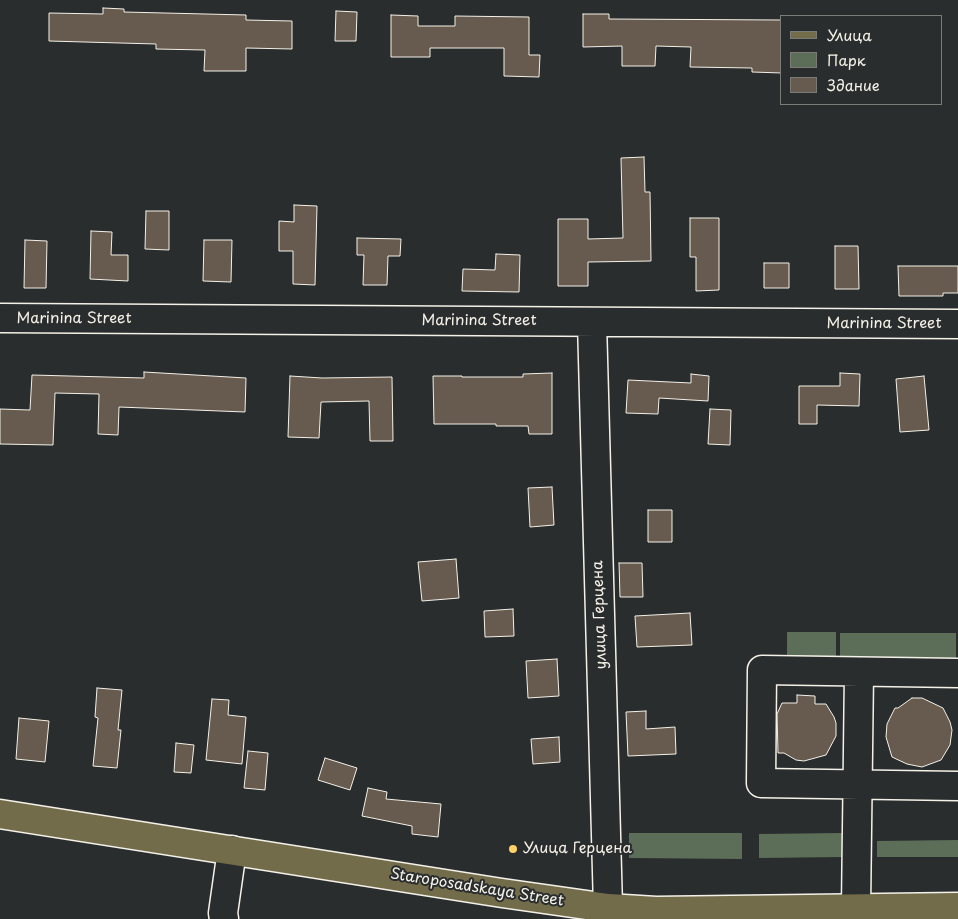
<!DOCTYPE html>
<meta charset="utf-8">
<style>
body{margin:0}
#map{position:relative;width:958px;height:919px;overflow:hidden;background:#2a2d2e;font-family:"Playpen Sans",sans-serif}
canvas{display:block}
.legend{position:absolute;left:780px;top:15px;width:162px;height:90px;box-sizing:border-box;background:#2a2d2e;border:1px solid #7b7b78;margin:0;padding:6px 9px;list-style:none;font-size:15px;color:#f4f1e8}
.legend li{display:flex;align-items:center;gap:10px;height:25px}
.legend b{width:25px;border:1px solid #7b7b78}
</style>
<div id="map">
<canvas width="958" height="919"></canvas>
<ul class="legend">
<li><b style="height:6px;background:#736c4b"></b>Улица</li>
<li><b style="height:14px;background:#5c6e58"></b>Парк</li>
<li><b style="height:14px;background:#675a4e"></b>Здание</li>
</ul>
</div>
<script>
const c = document.querySelector('canvas').getContext('2d');
c.lineJoin = 'round';
function fill(path, color) {
  c.fillStyle = color;
  c.fill(path, 'evenodd');
}
function shape(rows) {
  const path = new Path2D();
  for (const r of rows) {
    path.moveTo(r[0], r[1]);
    for (let i = 2; i < r.length; i += 2) path.lineTo(r[i], r[i + 1]);
  }
  return path;
}
function trace(path, color, width, dash) {
  c.strokeStyle = color;
  c.lineWidth = width;
  c.lineCap = dash ? 'butt' : 'round';
  c.setLineDash(dash || []);
  c.stroke(path);
}
function drawText(font, color, halo, rows, align = 'center') {
  c.font = font + ' "Playpen Sans",sans-serif';
  c.lineWidth = 4;
  c.setLineDash([]);
  c.textBaseline = 'middle';
  c.strokeStyle = halo;
  c.fillStyle = color;
  for (const [text, x, y, turn = 0] of rows) {
    c.save();
    c.translate(x, y);
    c.rotate((+turn || 0) * Math.PI / 180);
    c.textAlign = isNaN(turn) ? turn : align;
    if (halo) c.strokeText(text, 0, 0);
    c.fillText(text, 0, 0);
    c.restore();
  }
}
fill(shape([
 [787,632,836,632,836,657,787,657],
 [840,633,956,633,956,661,840,661],
 [629,833,742,833,742,859,629,858],
 [843,833,843,857,759,858,759,834],
 [958,840,958,857,877,857,877,841]
]), '#5c6e58');
const building = shape([
 [103,8,124,9,124,12,246,15,246,20,292,21,292,49,246,48,246,71,204,71,205,50,156,49,156,44,49,41,49,13,103,14,103,8],
 [336,11,357,12,356,41,335,41,336,11],
 [583,14,609,14,609,19,782,20,782,73,752,72,752,68,690,67,691,47,656,46,655,66,622,66,622,46,583,47,583,14],
 [391,15,418,16,418,26,455,26,455,16,529,17,529,55,540,55,539,77,504,76,504,48,430,48,430,57,391,57,391,15],
 [644,157,645,192,650,192,651,261,588,262,588,286,558,286,558,219,588,219,588,239,623,238,621,158,644,157],
 [294,205,317,206,315,285,293,284,293,251,279,251,279,221,294,222,294,205],
 [146,211,169,211,169,250,145,249,146,211],
 [690,218,719,218,719,290,696,291,696,257,690,257,690,218],
 [91,231,112,232,111,255,128,255,128,281,90,279,91,231],
 [357,238,401,239,400,256,388,256,387,285,363,285,364,255,357,255,357,238],
 [25,240,47,241,46,288,24,288,25,240],
 [204,240,232,240,231,282,203,281,204,240],
 [835,246,858,246,859,289,835,289,835,246],
 [496,254,520,255,519,292,462,291,463,269,495,270,496,254],
 [764,263,789,263,789,288,764,288,764,263],
 [898,266,958,266,958,293,943,293,943,296,899,296,898,266],
 [144,372,246,378,245,412,119,407,118,435,98,434,99,394,55,393,53,445,0,444,0,409,30,410,32,375,144,378,144,372],
 [552,373,552,434,529,434,528,426,496,426,496,424,434,424,433,376,462,376,462,377,523,377,523,374,552,373],
 [840,373,860,374,859,406,817,405,817,424,799,424,799,386,840,386,840,373],
 [691,374,709,376,708,401,659,398,658,414,626,413,628,380,691,383,691,374],
 [290,376,322,378,392,377,393,441,370,441,369,401,321,402,319,438,288,437,290,376],
 [924,376,929,430,900,432,896,379,924,376],
 [710,409,731,410,730,445,708,444,710,409],
 [552,487,554,525,530,527,528,488,552,487],
 [648,510,672,510,672,542,648,542,648,510],
 [456,559,459,598,422,601,418,562,456,559],
 [619,563,642,563,643,597,620,597,619,563],
 [513,609,514,636,485,637,484,611,513,609],
 [690,613,692,645,637,647,635,616,690,613],
 [557,659,559,696,528,698,526,661,557,659],
 [97,688,122,690,118,730,121,730,117,768,93,766,98,718,95,717,97,688],
 [797,695,815,696,815,704,826,704,834,717,836,723,836,736,826,755,804,761,796,760,784,753,778,753,777,714,782,703,797,703,797,695],
 [912,698,922,698,943,708,950,722,952,730,950,745,941,760,922,767,907,764,892,757,886,737,887,724,895,708,898,708,912,698],
 [212,699,229,700,228,715,246,717,242,764,206,760,212,699],
 [646,711,646,729,675,727,676,754,628,756,626,712,646,711],
 [19,718,49,721,45,762,16,759,19,718],
 [559,737,560,762,533,764,531,739,559,737],
 [176,743,194,745,191,773,174,772,176,743],
 [248,751,268,753,265,790,244,788,248,751],
 [325,758,357,768,350,790,318,780,325,758],
 [368,788,387,792,386,799,441,804,438,837,412,834,412,826,362,816,368,788]
]);
fill(building, '#675a4e');
trace(building, '#f4f1e8', 1);
const minor = shape([
 [0,318,958,324],
 [592,322,608,908],
 [958,673,762,670,761,783,958,786],
 [856,908,859,672],
 [224,919,223,913,232,850]
]);
const major = shape([
 [0,814,502,893,608,908,656,911,958,907]
]);
trace(minor, '#f4f1e8', 31);
trace(major, '#f4f1e8', 31);
trace(minor, '#2a2d2e', 28);
trace(major, '#736c4b', 28);
for (const [x, y, r, color] of [
 [513,849,5,"#ffd166"]
]) {
  const dot = new Path2D();
  dot.arc(x, y, r, 0, 2 * Math.PI);
  c.fillStyle = color;
  c.fill(dot);
  trace(dot, '#2a2d2e', 2);
}
drawText('15px', '#f4f1e8', '#2a2d2e', [
 ["Marinina Street",74,319],
 ["Marinina Street",479,321],
 ["Marinina Street",884,324],
 ["улица Герцена",600,615,-92],
 ["Staroposadskaya Street",477,888,9]
]);
drawText('15px', '#f4f1e8', '#2a2d2e', [
 ["Улица Герцена",523,849]
], 'left');
</script>
